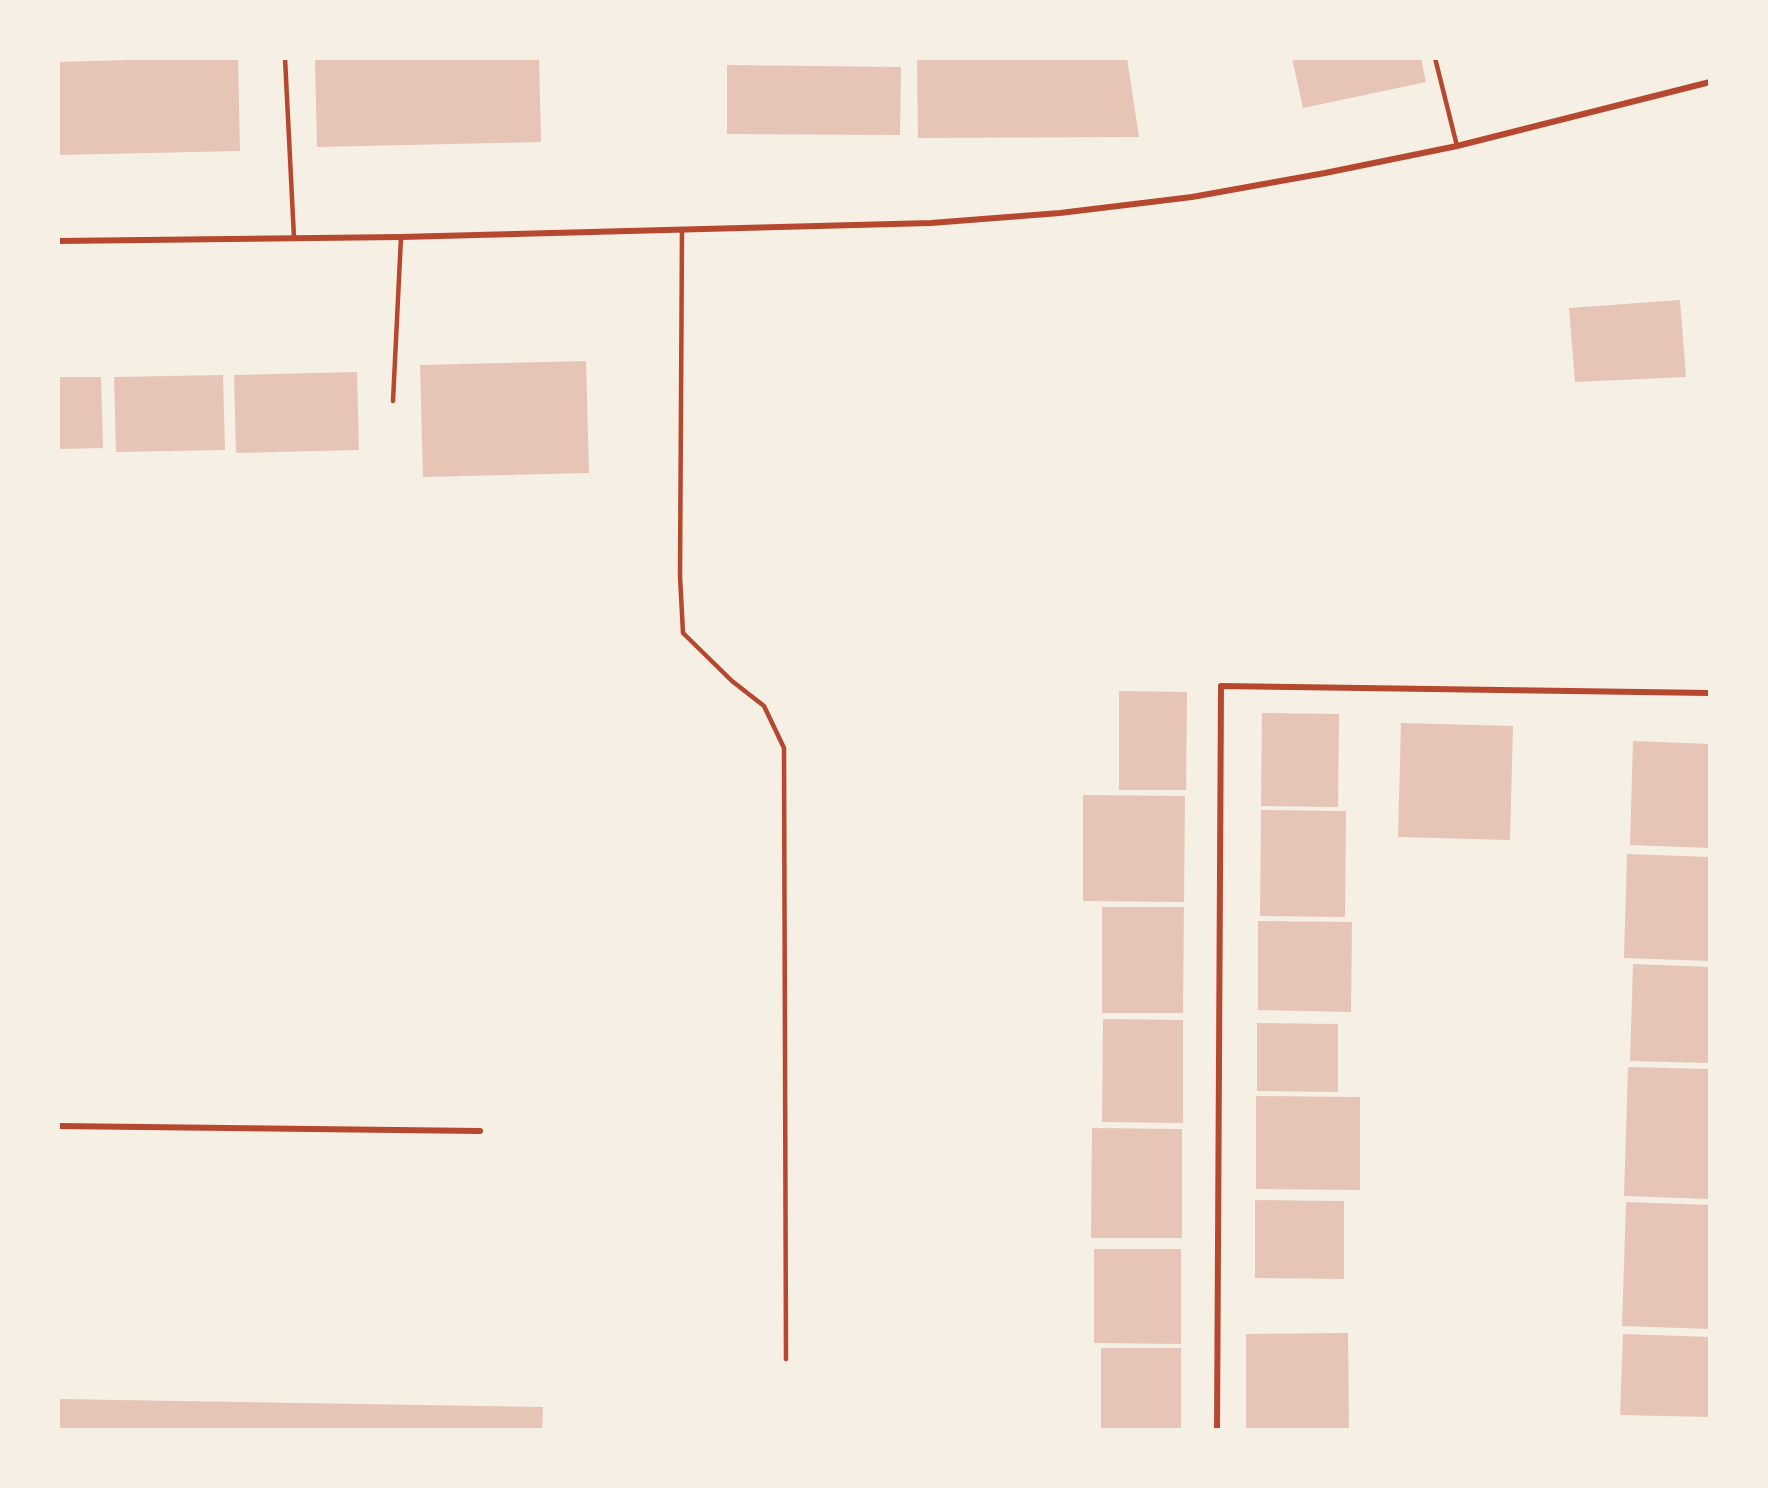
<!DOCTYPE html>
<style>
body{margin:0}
#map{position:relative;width:1768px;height:1488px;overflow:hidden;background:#f6efe4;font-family:Lora,serif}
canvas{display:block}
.frame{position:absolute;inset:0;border:60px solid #f6efe4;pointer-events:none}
</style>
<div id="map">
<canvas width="1768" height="1488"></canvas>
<div class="frame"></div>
</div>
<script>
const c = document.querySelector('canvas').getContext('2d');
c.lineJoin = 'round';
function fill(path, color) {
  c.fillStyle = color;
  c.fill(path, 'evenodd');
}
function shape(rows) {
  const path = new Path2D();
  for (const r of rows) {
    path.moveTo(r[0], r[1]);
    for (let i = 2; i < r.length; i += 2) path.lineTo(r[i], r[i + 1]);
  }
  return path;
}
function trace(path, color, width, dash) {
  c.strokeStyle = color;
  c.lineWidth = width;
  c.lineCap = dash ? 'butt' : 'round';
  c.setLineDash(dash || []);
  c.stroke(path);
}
fill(shape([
 [195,58,238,58,240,151,58,155,58,62],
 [380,58,539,58,541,142,317,147,315,60],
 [917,58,1127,58,1139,137,918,138],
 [1292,58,1421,58,1426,82,1303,108],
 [727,65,901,67,900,135,727,134],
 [1680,300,1686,377,1575,382,1569,308],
 [586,361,589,473,423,477,420,365],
 [357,372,359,450,236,453,234,375],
 [223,375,225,450,116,452,114,377],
 [58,377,101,377,103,448,58,449],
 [1119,691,1187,692,1186,790,1119,790],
 [1262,713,1339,714,1338,807,1261,806],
 [1401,723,1513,726,1510,840,1398,837],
 [1633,741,1710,744,1710,848,1630,845],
 [1083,795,1185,796,1184,902,1083,901],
 [1261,810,1346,811,1345,917,1260,916],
 [1627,854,1710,857,1710,961,1624,958],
 [1102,907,1184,907,1183,1013,1102,1013],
 [1258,921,1352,922,1351,1012,1258,1010],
 [1633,964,1710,967,1710,1063,1630,1061],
 [1103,1019,1183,1020,1183,1123,1102,1122],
 [1257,1023,1338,1024,1338,1092,1257,1091],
 [1628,1067,1710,1069,1710,1199,1624,1196],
 [1256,1096,1360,1097,1360,1190,1256,1189],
 [1092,1128,1182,1129,1182,1238,1091,1238],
 [1255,1200,1344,1201,1344,1279,1255,1278],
 [1626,1202,1710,1205,1710,1329,1622,1326],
 [1094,1249,1181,1249,1181,1344,1094,1343],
 [1348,1333,1349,1430,1246,1430,1246,1334],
 [1623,1334,1710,1337,1710,1417,1620,1415],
 [1101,1348,1181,1348,1181,1430,1101,1430],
 [58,1399,543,1407,542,1430,58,1430]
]), '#e6c5b7');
trace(shape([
 [285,58,294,238],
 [1435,58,1457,146],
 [682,229,680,576,683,633,732,681,764,706,784,748,786,1359],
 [393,401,401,237]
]), '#b5482f', 4.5);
trace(shape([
 [58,241,401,237,931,223,1060,213,1192,197,1325,173,1457,146,1710,82],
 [58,1126,480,1131],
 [1217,1430,1221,686,1710,693]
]), '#b5482f', 6);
</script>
